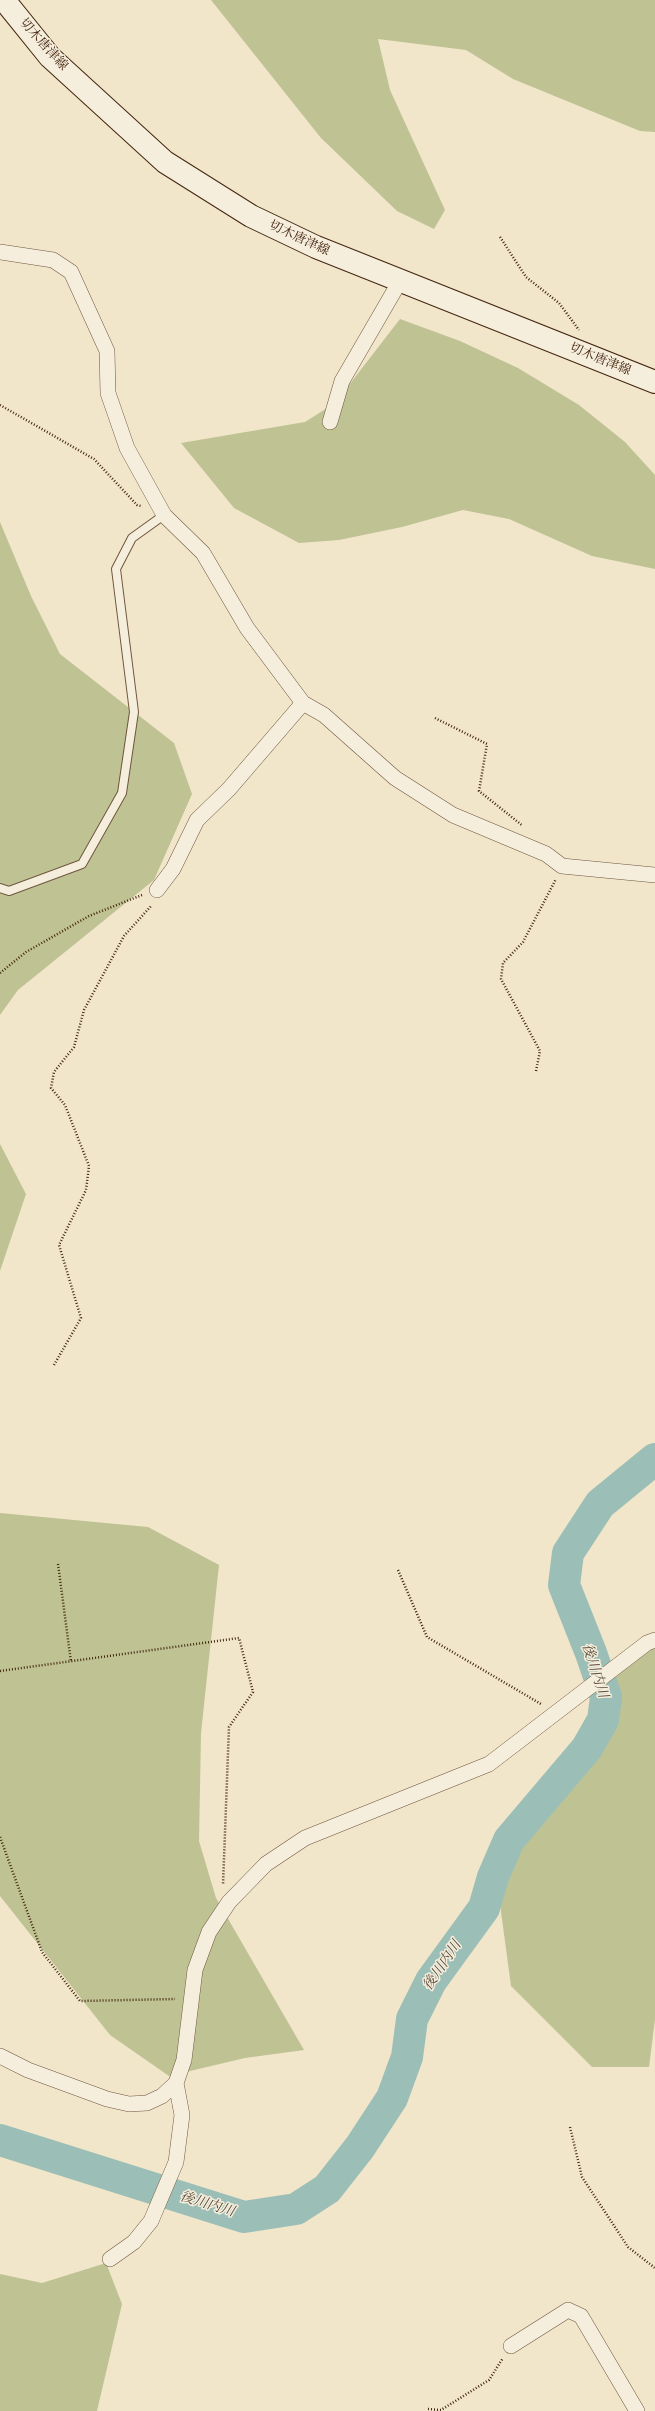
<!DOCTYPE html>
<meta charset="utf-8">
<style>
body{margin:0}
canvas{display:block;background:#f1e5ca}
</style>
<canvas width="655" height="2411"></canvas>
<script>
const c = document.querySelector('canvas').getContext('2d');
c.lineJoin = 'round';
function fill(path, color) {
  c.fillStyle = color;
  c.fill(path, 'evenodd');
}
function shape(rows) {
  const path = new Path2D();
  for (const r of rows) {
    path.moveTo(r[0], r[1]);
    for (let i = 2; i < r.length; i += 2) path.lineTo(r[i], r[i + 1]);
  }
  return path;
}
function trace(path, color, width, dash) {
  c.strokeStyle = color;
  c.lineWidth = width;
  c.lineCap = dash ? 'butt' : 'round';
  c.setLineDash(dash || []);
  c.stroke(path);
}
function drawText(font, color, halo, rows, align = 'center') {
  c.font = font + ' "IM FELL Double Pica","Noto Serif JP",serif';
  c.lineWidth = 3;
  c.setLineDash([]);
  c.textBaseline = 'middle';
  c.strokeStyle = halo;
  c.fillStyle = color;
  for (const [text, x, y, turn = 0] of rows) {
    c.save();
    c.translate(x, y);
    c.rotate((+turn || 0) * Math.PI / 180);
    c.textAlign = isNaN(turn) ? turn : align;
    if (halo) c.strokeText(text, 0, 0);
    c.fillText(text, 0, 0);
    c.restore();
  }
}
fill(shape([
 [211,0,655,0,655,132,640,131,513,79,466,50,378,39,390,90,445,210,434,229,397,211,321,138],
 [400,319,460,341,518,368,579,405,625,442,655,475,655,569,592,556,509,519,463,510,402,527,339,540,299,543,234,508,181,443,305,422,335,403],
 [0,522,31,596,60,654,174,743,192,794,154,880,18,990,0,1015],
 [0,1144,26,1194,0,1271],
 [0,1513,148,1527,219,1565,201,1733,199,1841,216,1898,304,2050,245,2058,169,2076,110,2035,0,1896],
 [655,1643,655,2019,649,2067,592,2067,511,1986,497,1882,622,1652],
 [106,2263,122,2304,97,2411,0,2411,0,2274,42,2283]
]), '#bfc394');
trace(shape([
 [0,2140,244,2217,296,2209,327,2189,360,2147,392,2098,407,2057,412,2019,431,1981,484,1908,493,1877,509,1840,587,1748,603,1720,606,1697,591,1653,564,1585,568,1553,600,1504,655,1459]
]), '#9bbfb7', 32);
const service = shape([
 [0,888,9,891,82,864,122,793,134,712,116,569,132,538,164,515]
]);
const minor = shape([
 [0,252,53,260,71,272,107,351,108,393,127,448,164,515,203,553,247,628,303,703,324,715,395,778,453,815,546,854,562,866,655,875],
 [330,422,342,381,400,281],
 [157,890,173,869,197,820,229,789,303,703],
 [0,2056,28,2070,107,2099,129,2104,147,2103,162,2096,176,2083,184,2060,195,1970,209,1932,229,1902,266,1864,305,1838,489,1764,647,1643,655,1640],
 [110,2259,134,2242,151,2221,176,2162,182,2115,176,2083],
 [511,2346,568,2310,581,2316,637,2411]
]);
const secondary = shape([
 [4,0,50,57,165,162,251,216,316,247,655,382]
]);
trace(service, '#6f563e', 10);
trace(minor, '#6f563e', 16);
trace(secondary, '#44260f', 24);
trace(shape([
 [500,237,526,277,559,303,579,330],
 [0,405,94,459,137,505,141,506],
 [435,718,487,744,479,791,523,826],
 [0,973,26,952,89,916,142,895],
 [536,1071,540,1051,501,979,503,963,523,942,556,879],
 [54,1365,81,1318,59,1245,86,1190,89,1166,65,1105,51,1088,54,1072,74,1047,84,1010,124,936,152,905],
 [58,1564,71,1662],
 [398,1570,427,1637,541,1704],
 [0,1671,239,1638,253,1692,229,1727,223,1885],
 [0,1837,42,1952,80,2001,175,1999],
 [570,2127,582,2177,628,2247,655,2268],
 [428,2409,441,2410,489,2380,503,2358]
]), '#44260f', 2.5, [1, 2]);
trace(service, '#f6eedd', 8);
trace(minor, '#f6eedd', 15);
trace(secondary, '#f6eedd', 22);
drawText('13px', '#44260f', '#f6eedd', [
 ["切木唐津線",43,45,48],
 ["切木唐津線",299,239,25],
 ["切木唐津線",600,360,22]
]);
drawText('italic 14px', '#5a4c39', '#f6eedd', [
 ["後川内川",594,1671,72],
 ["後川内川",443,1966,-56],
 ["後川内川",207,2205,17]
]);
</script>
